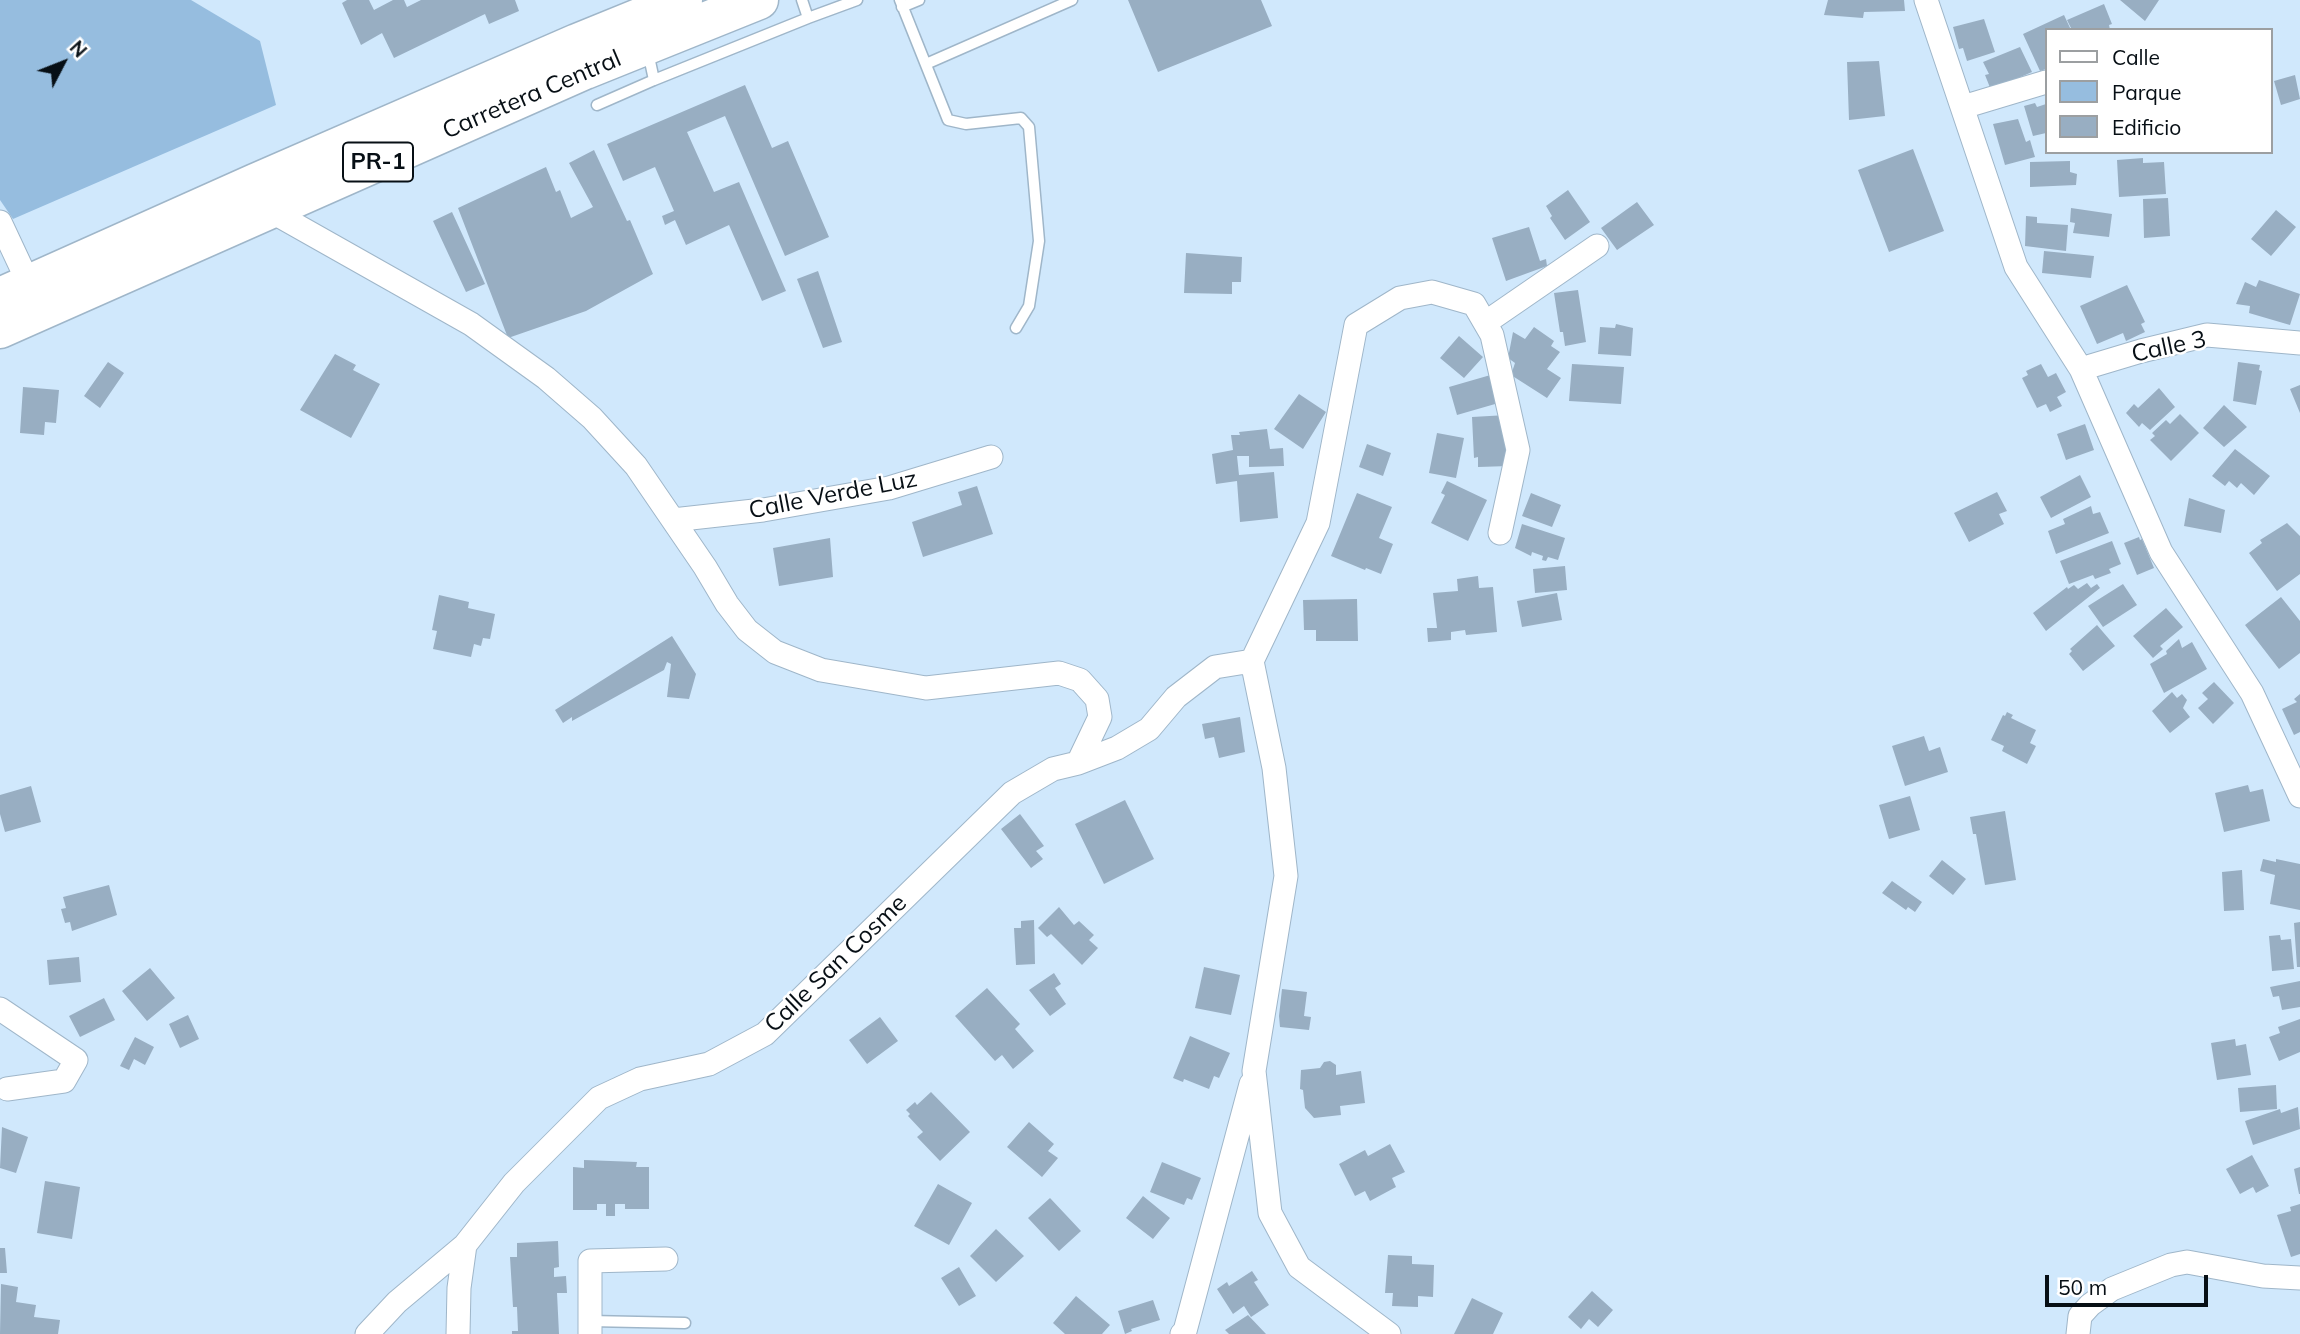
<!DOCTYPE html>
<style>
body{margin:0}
#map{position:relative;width:2300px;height:1334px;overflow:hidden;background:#d0e8fc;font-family:Mulish,sans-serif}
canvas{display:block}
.legend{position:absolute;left:2045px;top:28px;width:228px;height:126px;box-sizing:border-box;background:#fff;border:2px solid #9c9fa1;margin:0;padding:9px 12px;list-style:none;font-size:21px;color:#070f15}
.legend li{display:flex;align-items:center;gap:14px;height:35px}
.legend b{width:35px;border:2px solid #9c9fa1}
.north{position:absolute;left:28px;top:28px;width:70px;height:70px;-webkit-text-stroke:5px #fff;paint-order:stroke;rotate:48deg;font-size:19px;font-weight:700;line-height:28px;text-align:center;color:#070f15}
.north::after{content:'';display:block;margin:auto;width:24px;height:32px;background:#070f15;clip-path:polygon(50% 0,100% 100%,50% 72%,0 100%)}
.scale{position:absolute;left:2045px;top:1275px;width:163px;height:32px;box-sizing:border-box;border:4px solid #070f15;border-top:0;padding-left:9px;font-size:21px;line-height:24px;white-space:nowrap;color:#070f15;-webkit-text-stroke:5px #fff;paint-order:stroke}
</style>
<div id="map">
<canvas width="2300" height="1334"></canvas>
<ul class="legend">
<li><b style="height:9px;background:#fff"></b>Calle</li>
<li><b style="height:19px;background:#96bddf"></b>Parque</li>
<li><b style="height:19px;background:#98aec2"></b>Edificio</li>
</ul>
<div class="north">N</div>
<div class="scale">50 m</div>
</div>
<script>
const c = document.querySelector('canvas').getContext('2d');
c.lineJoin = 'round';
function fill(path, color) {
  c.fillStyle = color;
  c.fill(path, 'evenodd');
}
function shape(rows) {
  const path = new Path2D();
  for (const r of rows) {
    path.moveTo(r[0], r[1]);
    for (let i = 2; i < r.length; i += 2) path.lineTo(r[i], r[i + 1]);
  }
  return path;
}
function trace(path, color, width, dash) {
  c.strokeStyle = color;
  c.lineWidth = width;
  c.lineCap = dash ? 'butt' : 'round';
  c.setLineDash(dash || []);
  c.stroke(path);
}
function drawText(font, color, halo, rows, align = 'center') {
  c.font = font + ' Mulish,sans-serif';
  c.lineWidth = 5;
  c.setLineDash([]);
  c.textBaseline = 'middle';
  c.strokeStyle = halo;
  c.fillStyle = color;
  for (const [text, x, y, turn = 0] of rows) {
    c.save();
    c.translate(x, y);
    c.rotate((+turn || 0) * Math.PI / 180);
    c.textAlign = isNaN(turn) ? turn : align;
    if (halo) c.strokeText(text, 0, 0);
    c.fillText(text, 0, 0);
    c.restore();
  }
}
fill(shape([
 [0,0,191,0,260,41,276,105,13,219,0,200]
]), '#96bddf');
fill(shape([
 [347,0,369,0,374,10,393,0,404,0,407,7,421,0,515,0,519,11,489,24,485,14,394,58,382,33,361,45,342,3],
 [1128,0,1261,0,1272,26,1158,72],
 [1828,0,1904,0,1905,11,1864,12,1863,18,1824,15],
 [2120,0,2159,0,2145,21],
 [2104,4,2112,24,2109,25,2110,30,2072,30,2067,20],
 [2064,15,2071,30,2046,30,2046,69,2040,71,2023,34],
 [1984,19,1995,52,1967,61,1963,48,1959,49,1953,27],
 [2020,47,2032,72,1991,90,1985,75,1989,74,1983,62],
 [1879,61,1885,116,1849,120,1847,62],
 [2295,75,2300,99,2281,105,2274,81],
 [745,85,772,148,788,141,829,237,785,256,725,116,687,132,714,192,739,182,786,291,762,301,729,225,686,245,675,220,665,225,662,216,674,211,655,167,623,181,607,144],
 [2035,103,2037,107,2046,104,2046,133,2033,136,2024,106],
 [2018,119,2026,142,2030,140,2035,157,2005,165,1993,124],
 [1913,149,1944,231,1889,252,1858,170],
 [594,150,627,221,630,220,653,274,586,311,508,338,458,208,546,167,556,192,560,190,571,218,593,207,569,163],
 [2143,158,2143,163,2164,162,2166,194,2119,197,2117,160],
 [2070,161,2070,172,2077,174,2076,185,2030,187,2030,162],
 [1568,190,1590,222,1565,240,1550,218,1552,216,1546,206],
 [2168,198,2170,236,2144,238,2143,199],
 [1637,202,1654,225,1617,250,1601,228],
 [2071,208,2112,214,2109,237,2073,233,2075,223,2070,222],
 [2276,210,2296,227,2271,256,2251,239],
 [452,212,485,284,466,292,433,221],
 [2026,216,2037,217,2037,223,2068,225,2066,251,2025,246],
 [1529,227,1540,261,1546,259,1547,266,1506,281,1492,238],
 [2044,251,2094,256,2091,278,2042,273],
 [1186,253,1242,257,1241,282,1232,282,1232,294,1184,293],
 [818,271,842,342,823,348,797,279],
 [2259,280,2300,294,2290,325,2249,313,2250,306,2236,304,2245,282,2256,287],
 [2127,285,2145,322,2141,324,2145,332,2126,341,2123,333,2097,344,2080,306],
 [1578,290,1586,342,1565,346,1563,332,1560,332,1554,293],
 [1616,324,1633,328,1631,356,1598,354,1600,327,1615,328],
 [1534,327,1554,341,1551,346,1560,352,1547,369,1561,378,1547,398,1511,375,1515,363,1508,358,1513,332,1525,339],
 [1459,336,1483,357,1464,378,1440,358],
 [335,354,356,365,353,370,380,384,351,438,300,410],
 [108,362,124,373,100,408,84,396],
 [2238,362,2260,365,2259,370,2262,371,2256,405,2233,401],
 [1572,364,1624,367,1621,404,1569,401],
 [2041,364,2048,377,2056,373,2066,392,2057,397,2062,406,2050,412,2046,404,2037,408,2022,378,2028,375,2026,371],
 [1494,374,1502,402,1457,415,1449,387],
 [2300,385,2300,413,2290,389],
 [23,387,59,390,56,423,45,422,44,435,20,433],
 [2159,388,2175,407,2150,430,2142,423,2139,427,2126,413,2134,404,2138,408],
 [1299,394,1326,412,1303,449,1274,429],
 [2224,405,2247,427,2224,447,2203,428],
 [2180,414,2199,433,2171,461,2150,440,2155,436,2152,433,2166,420,2170,424],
 [1507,415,1509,466,1478,467,1478,457,1474,458,1472,417],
 [2085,424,2094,450,2066,460,2057,434],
 [1267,429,1270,449,1283,448,1284,466,1249,467,1249,456,1237,456,1239,475,1274,472,1278,518,1240,522,1237,481,1216,484,1212,454,1233,450,1231,435,1240,435,1239,432],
 [1437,433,1464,438,1456,478,1429,473],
 [1367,444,1391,453,1383,476,1359,467],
 [2235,449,2270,476,2254,495,2241,483,2237,488,2229,481,2225,486,2212,476],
 [2080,475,2091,497,2051,518,2040,497],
 [1447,481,1487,500,1468,541,1431,523,1445,495,1441,493],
 [977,486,993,534,923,557,912,522,962,505,958,492],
 [1997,492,2007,511,1999,514,2004,524,1969,542,1954,513],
 [1357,493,1392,507,1379,538,1393,544,1381,574,1366,568,1365,570,1331,556],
 [1531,493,1561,505,1552,527,1522,516],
 [2189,498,2225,510,2221,533,2184,526],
 [2091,506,2093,514,2100,512,2109,533,2056,554,2048,531,2065,524,2063,519],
 [2287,523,2300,536,2300,574,2277,591,2249,553,2262,543,2260,540],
 [1522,524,1565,538,1558,560,1548,557,1546,561,1542,560,1543,556,1532,552,1531,556,1515,548],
 [2139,537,2140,540,2142,539,2154,568,2137,575,2124,543],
 [830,538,833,577,779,586,773,548],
 [2112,541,2121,564,2109,569,2111,573,2095,579,2093,575,2069,584,2060,561],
 [1565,566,1567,590,1535,593,1533,569],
 [1478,576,1479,588,1493,587,1497,632,1466,635,1465,630,1451,632,1451,640,1428,642,1427,628,1437,628,1433,593,1458,591,1457,579],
 [2087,583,2091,588,2097,584,2100,588,2046,631,2033,613,2067,587,2068,589,2074,585,2078,589],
 [2123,584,2137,605,2103,627,2088,606],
 [1557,593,1562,620,1522,627,1517,601],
 [439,595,469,602,468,608,495,614,490,639,483,638,481,646,474,644,471,657,433,649,437,631,432,630],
 [2281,597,2300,621,2300,653,2279,669,2245,625],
 [1357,599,1358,641,1316,641,1316,630,1304,630,1303,600],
 [2166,608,2183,627,2160,646,2163,649,2153,658,2133,636],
 [2097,625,2115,646,2083,671,2069,654,2072,651,2070,649],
 [672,636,696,674,689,699,667,697,671,664,667,662,664,670,572,721,572,717,563,723,555,710],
 [2179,639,2182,648,2192,642,2207,669,2164,693,2150,664,2167,654,2166,651],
 [2214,682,2234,703,2213,724,2198,708,2208,699,2202,693],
 [2172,692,2177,698,2182,694,2187,700,2183,708,2190,717,2170,733,2152,711],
 [2300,694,2300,732,2294,735,2282,709,2297,702,2294,699],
 [2007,712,2013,715,2011,718,2036,730,2030,743,2036,746,2027,764,2002,751,2004,746,1991,740,2003,715,2005,716],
 [1240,717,1245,752,1219,758,1214,737,1205,739,1202,724],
 [1924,736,1929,751,1940,747,1948,772,1905,786,1892,746],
 [2248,785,2250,792,2263,789,2270,821,2224,832,2215,793],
 [31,786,41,822,5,832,0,814,0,795],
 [1910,796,1920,830,1889,839,1879,805],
 [1125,800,1154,859,1104,884,1075,824],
 [2005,811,2016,880,1985,885,1976,834,1973,834,1970,817],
 [1020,814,1044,846,1036,851,1043,859,1031,868,1001,829],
 [2263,859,2276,862,2276,859,2300,864,2300,910,2270,904,2275,875,2260,871],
 [1942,860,1966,879,1953,895,1929,876],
 [2242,870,2244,910,2224,911,2222,872],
 [1892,881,1922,902,1915,912,1908,907,1906,910,1882,893],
 [109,885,117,915,72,931,70,922,65,923,61,909,66,908,63,897],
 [1059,907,1074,925,1079,921,1094,935,1089,940,1098,948,1082,965,1051,934,1047,937,1038,928],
 [1034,920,1035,964,1016,965,1014,928,1021,928,1021,921],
 [2300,922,2300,967,2297,967,2294,923],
 [2280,935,2281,940,2291,939,2294,969,2272,971,2269,936],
 [79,957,81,982,49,985,47,960],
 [1204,967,1240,975,1231,1015,1195,1008],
 [150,968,175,998,147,1021,122,991],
 [1054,973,1061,984,1055,988,1066,1004,1050,1016,1029,990],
 [2300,981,2300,1007,2282,1010,2279,996,2273,997,2270,987],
 [987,988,1020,1024,1015,1029,1034,1051,1013,1069,1002,1055,995,1061,955,1016],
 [1282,989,1307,992,1304,1016,1311,1017,1309,1030,1280,1027,1279,1016],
 [104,998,115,1020,80,1037,69,1016],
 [188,1015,199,1039,180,1048,169,1024],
 [880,1017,898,1041,867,1064,849,1040],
 [2300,1019,2300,1052,2279,1061,2269,1037,2280,1033,2278,1027],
 [1190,1036,1230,1053,1219,1078,1214,1076,1209,1089,1184,1079,1183,1082,1173,1078],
 [135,1037,154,1047,145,1065,134,1059,129,1070,120,1066],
 [2235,1039,2236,1046,2246,1044,2251,1075,2217,1080,2211,1043],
 [1330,1061,1336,1065,1336,1075,1361,1071,1365,1103,1340,1106,1341,1115,1314,1118,1305,1108,1303,1090,1300,1089,1301,1070,1320,1068,1324,1062],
 [2276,1085,2277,1109,2240,1112,2238,1088],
 [931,1092,970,1132,940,1161,917,1137,923,1132,908,1116,910,1114,906,1110,915,1102,917,1105],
 [2298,1107,2300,1129,2253,1145,2245,1121,2280,1109,2281,1113],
 [1029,1122,1054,1144,1048,1151,1058,1158,1042,1177,1007,1147],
 [2,1127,28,1137,16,1173,0,1168],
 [1390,1144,1405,1172,1392,1178,1396,1187,1370,1201,1365,1191,1355,1196,1339,1164,1365,1150,1368,1156],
 [2252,1155,2269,1186,2256,1193,2253,1187,2240,1194,2226,1169],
 [584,1160,637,1162,636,1167,649,1167,649,1209,625,1209,625,1204,615,1204,615,1216,606,1216,606,1204,597,1204,597,1210,573,1210,573,1167,584,1168],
 [1162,1162,1201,1178,1192,1200,1187,1198,1184,1205,1150,1192],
 [2300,1167,2300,1194,2299,1194,2294,1169],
 [45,1181,80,1187,72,1239,37,1233],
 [938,1184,972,1203,949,1245,914,1226],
 [1143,1196,1170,1218,1153,1239,1126,1218],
 [1050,1198,1081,1231,1059,1251,1028,1218],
 [2300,1204,2300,1254,2291,1257,2277,1215,2291,1211,2290,1207],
 [996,1229,1024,1256,996,1282,970,1256],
 [558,1241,559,1267,554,1268,554,1277,566,1276,567,1293,557,1293,559,1334,512,1334,512,1331,518,1331,517,1307,513,1307,510,1257,517,1257,517,1243],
 [0,1248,5,1248,7,1273,0,1273],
 [1388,1255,1412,1256,1412,1264,1434,1265,1433,1297,1418,1296,1418,1307,1392,1306,1393,1293,1385,1293],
 [959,1267,976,1296,959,1306,941,1278],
 [1252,1271,1258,1280,1254,1282,1269,1305,1251,1317,1244,1306,1233,1314,1217,1289,1227,1282,1229,1286],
 [1,1284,18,1287,16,1302,36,1305,34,1317,60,1320,58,1334,0,1334],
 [1592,1291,1613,1310,1598,1327,1589,1319,1581,1329,1568,1317],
 [1076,1296,1110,1325,1102,1334,1065,1334,1053,1323],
 [1472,1298,1503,1313,1493,1334,1454,1334],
 [1153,1300,1160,1320,1131,1329,1132,1331,1125,1334,1118,1311],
 [1248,1315,1266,1334,1229,1334,1225,1330]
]), '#98aec2');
const service = shape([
 [900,0,948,120,966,124,1021,118,1029,127,1039,241,1029,306,1016,328],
 [902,7,919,0],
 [808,18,857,0],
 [648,52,654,80,808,18,802,0],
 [926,64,1072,0],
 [597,105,654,80],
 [590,1321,685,1323]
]);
const minor = shape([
 [1926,0,2016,267,2081,369,2161,552,2252,693,2300,796],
 [1963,107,2046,82],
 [266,204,269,210,471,324,546,378,592,418,636,466,705,567,727,604,747,630,775,652,821,670,926,688,1059,673,1080,680,1097,699,1100,717,1078,763],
 [0,222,29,284],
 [1485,323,1597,246],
 [2081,369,2141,351,2207,335,2300,343],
 [673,520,763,510,889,488,991,457],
 [1252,661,1274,768,1286,876,1254,1071,1270,1213,1299,1267,1389,1334],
 [1252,661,1318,523,1356,325,1400,298,1432,292,1474,304,1492,335,1518,450,1500,533],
 [0,1009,76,1060,64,1081,7,1089],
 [367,1334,397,1302,465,1245],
 [458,1334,459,1288,465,1245,514,1183,599,1098,640,1079,709,1064,765,1034,1012,793,1053,769,1078,763,1117,748,1149,729,1176,697,1215,667,1252,661],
 [590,1334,590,1261,666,1259],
 [1182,1334,1185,1331,1251,1084],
 [2078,1334,2080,1316,2090,1305,2112,1289,2171,1265,2187,1262,2263,1276,2300,1278]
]);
const trunk = shape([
 [0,297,255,183,577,43,683,0],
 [0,329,585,70,759,0]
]);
trace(service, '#9fb6c9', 13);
trace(minor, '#9fb6c9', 25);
trace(trunk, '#9fb6c9', 41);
trace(service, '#fff', 10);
trace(minor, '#fff', 23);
trace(trunk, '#fff', 38);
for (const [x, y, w] of [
 [378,162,70]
]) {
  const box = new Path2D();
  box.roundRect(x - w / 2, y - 19.5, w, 39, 5);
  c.fillStyle = '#fff';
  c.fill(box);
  trace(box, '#070f15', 2);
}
drawText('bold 23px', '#070f15', null, [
 ["PR-1",378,162]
]);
drawText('24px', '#070f15', '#fff', [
 ["Carretera Central",532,95,-23],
 ["Calle 3",2169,347,-12],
 ["Calle Verde Luz",833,495,-11],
 ["Calle San Cosme",836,964,-44]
]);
</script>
